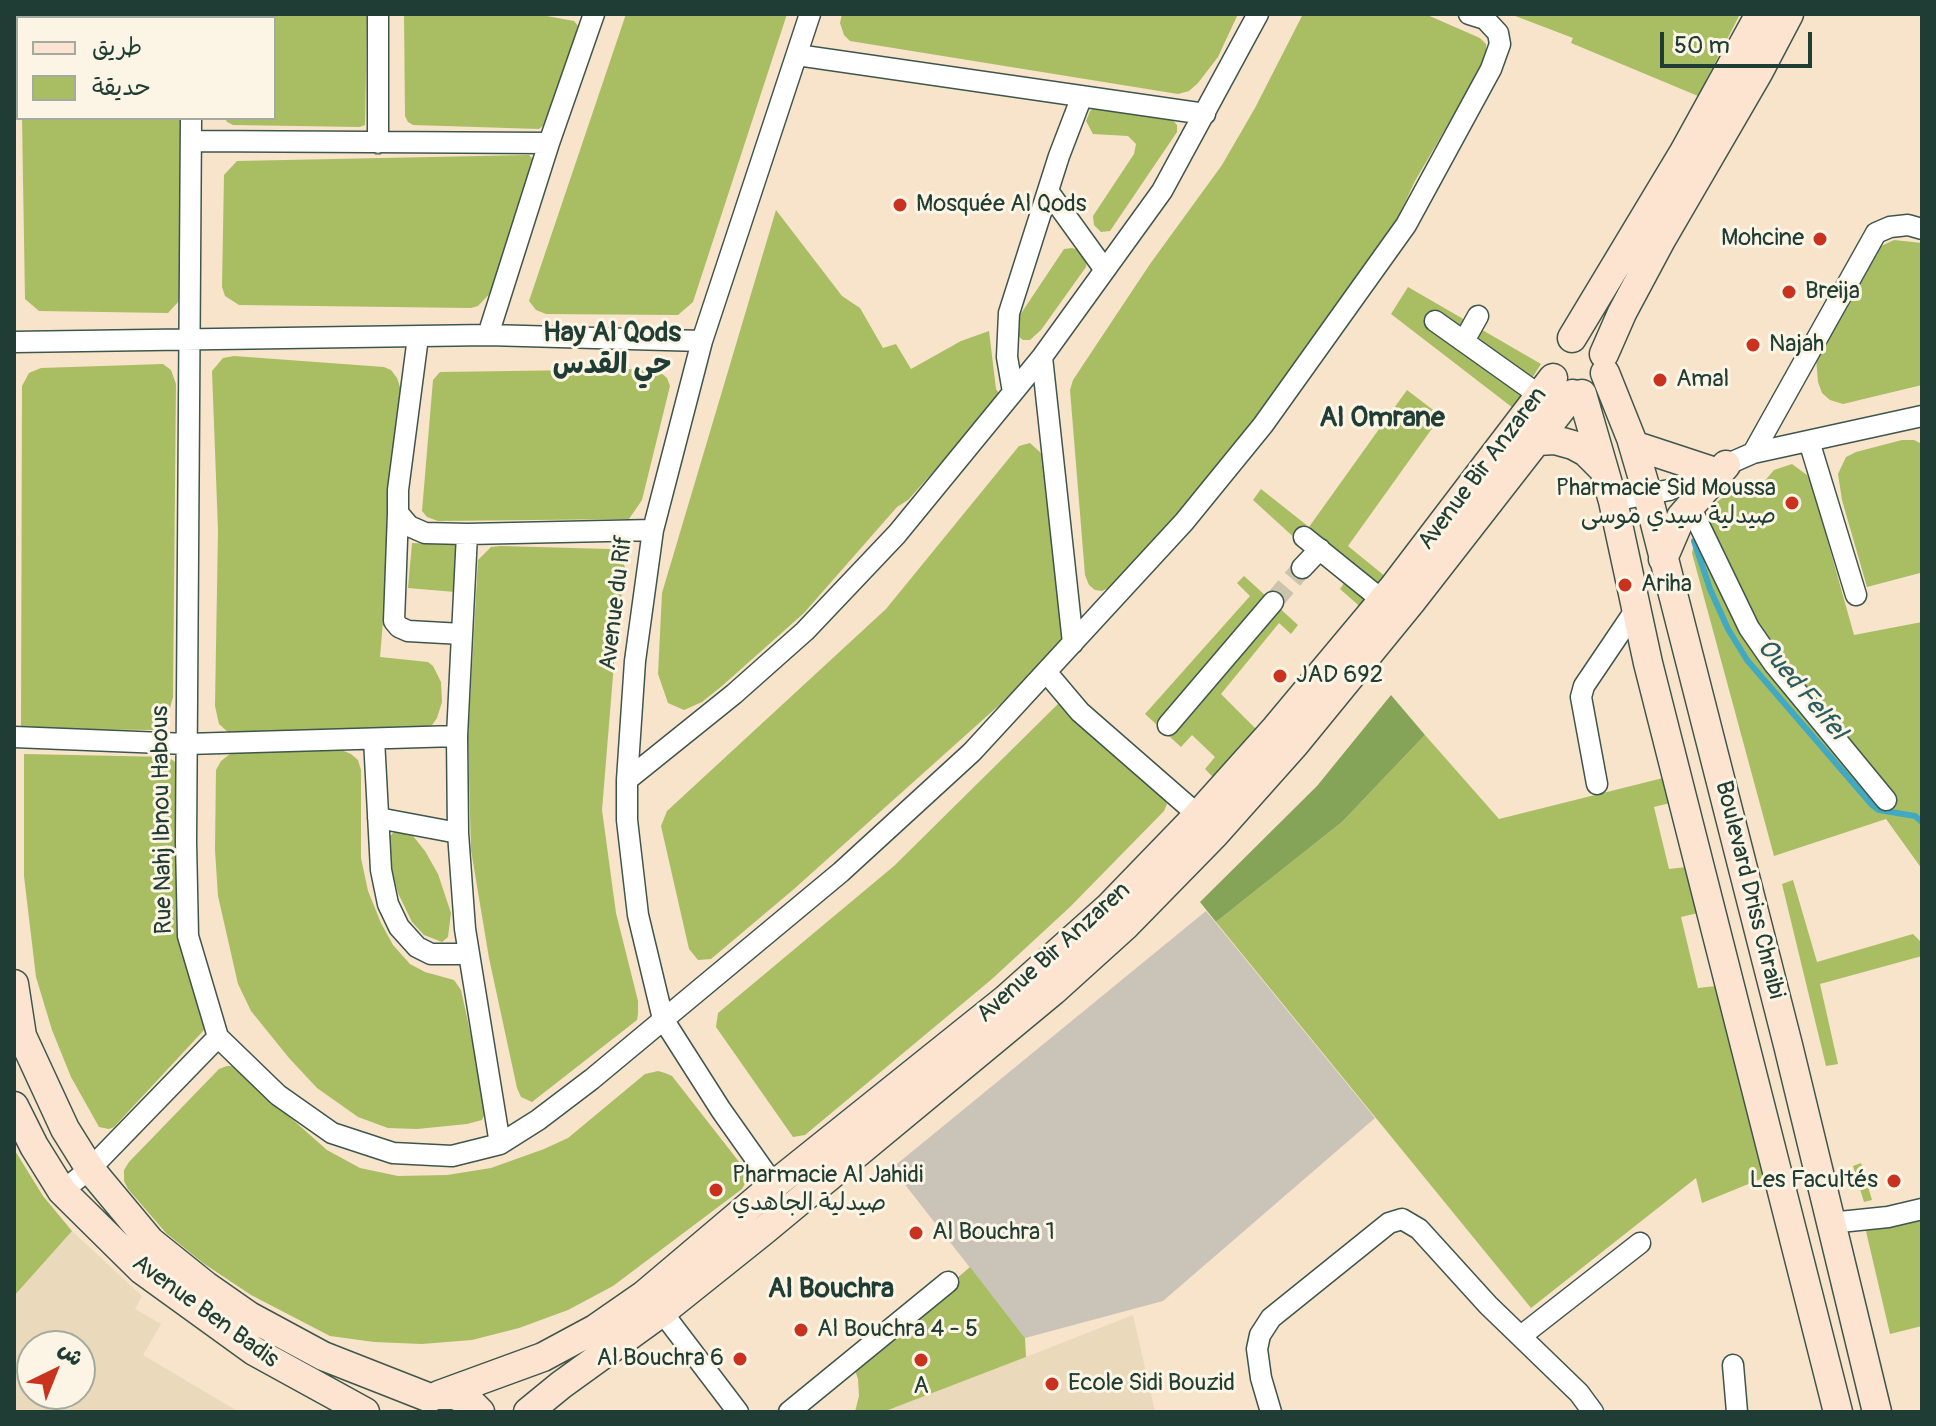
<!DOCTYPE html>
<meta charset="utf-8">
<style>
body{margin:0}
#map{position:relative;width:1936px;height:1426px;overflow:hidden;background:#f7e4cb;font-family:Pangolin,"Playpen Sans Arabic",sans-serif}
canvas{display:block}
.frame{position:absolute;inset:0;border:16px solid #1f3d34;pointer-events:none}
.legend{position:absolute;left:16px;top:16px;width:260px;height:104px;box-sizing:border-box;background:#fcf5e5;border:2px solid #a4ab9e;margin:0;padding:10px 14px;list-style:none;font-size:24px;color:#1f3d34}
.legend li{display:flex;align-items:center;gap:16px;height:40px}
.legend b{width:40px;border:2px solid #a4ab9e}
.north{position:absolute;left:16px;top:1330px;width:80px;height:80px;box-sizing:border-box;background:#fcf5e5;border:2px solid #a4ab9e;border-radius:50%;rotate:43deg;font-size:22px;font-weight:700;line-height:32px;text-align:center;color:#1f3d34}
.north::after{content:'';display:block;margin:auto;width:28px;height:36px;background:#c8321e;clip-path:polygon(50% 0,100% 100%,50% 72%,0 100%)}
.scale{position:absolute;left:1660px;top:32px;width:152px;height:36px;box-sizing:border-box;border:4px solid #1f3d34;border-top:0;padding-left:10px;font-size:24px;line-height:28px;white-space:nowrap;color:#1f3d34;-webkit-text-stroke:6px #fcf5e5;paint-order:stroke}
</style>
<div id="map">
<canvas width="1936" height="1426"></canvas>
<div class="frame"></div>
<ul class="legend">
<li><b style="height:10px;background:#fde4d1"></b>طريق</li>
<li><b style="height:22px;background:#a9bd62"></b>حديقة</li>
</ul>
<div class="north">ش</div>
<div class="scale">50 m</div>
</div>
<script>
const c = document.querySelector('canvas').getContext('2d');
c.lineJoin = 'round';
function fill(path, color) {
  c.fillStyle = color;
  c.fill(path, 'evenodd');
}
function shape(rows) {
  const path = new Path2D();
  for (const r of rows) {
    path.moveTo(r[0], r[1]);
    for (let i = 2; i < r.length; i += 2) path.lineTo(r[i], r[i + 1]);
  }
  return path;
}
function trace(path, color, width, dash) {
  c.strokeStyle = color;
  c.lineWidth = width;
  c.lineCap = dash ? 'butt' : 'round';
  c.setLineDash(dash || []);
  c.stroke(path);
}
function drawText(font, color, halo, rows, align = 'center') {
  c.font = font + ' Pangolin,"Playpen Sans Arabic",sans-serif';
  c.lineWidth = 6;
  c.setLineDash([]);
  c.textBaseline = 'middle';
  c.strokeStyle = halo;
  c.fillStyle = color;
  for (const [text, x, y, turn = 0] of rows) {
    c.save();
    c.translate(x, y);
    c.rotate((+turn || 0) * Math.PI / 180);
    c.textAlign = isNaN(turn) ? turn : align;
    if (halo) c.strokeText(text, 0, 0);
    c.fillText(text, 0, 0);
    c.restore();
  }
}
fill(shape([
 [72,1231,142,1296,135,1309,161,1324,143,1355,239,1412,14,1412,14,1296],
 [32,1346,80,1346,80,1394,32,1394],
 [1133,1315,1155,1412,883,1412,1026,1357]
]), '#ead9ba');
fill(shape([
 [1206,911,1375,1118,1163,1301,1025,1338,892,1168]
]), '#cac3b8');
fill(shape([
 [21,14,179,14,179,18,21,18],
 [221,14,367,14,365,125,360,127,233,125,227,122,225,118,274,118,274,18,221,18],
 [404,14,536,14,574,21,579,27,545,124,539,129,413,125,408,122,405,116],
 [626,14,787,14,693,302,678,315,546,314,536,310,529,301],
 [842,14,1238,14,1218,57,1198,83,1189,91,1178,94,850,41,844,35,840,23],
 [1303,14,1425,14,1480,38,1486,44,1486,59,1415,181,1394,226,1234,449,1162,536,1113,586,1102,591,1095,590,1089,585,1085,575,1070,390,1073,380,1150,264,1222,165,1255,108],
 [1510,14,1740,14,1698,96,1571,43,1573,38],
 [1097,106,1170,117,1177,125,1177,132,1110,231,1101,232,1094,225,1093,216,1134,154,1136,144,1128,136,1093,134,1086,121,1090,111],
 [22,118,180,118,182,286,180,300,168,313,39,311,25,299],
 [529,155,536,162,496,287,478,306,471,308,239,305,225,296,222,287,224,175,237,161],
 [776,210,842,296,860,308,883,348,896,344,911,369,961,341,989,331,996,389,1001,396,908,500,897,507,804,613,722,686,702,702,684,710,668,703,658,674,662,593],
 [1894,240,1922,243,1922,385,1843,404,1830,400,1822,393,1818,382,1816,358,1877,248],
 [1072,248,1079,250,1087,260,1086,267,1041,330,1030,340,1023,340,1018,336,1016,321,1064,249],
 [1408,287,1541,364,1513,408,1391,314],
 [234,356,384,367,391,370,397,378,402,393,380,657,428,662,433,666,441,682,442,702,437,718,432,725,425,728,229,733,219,724,215,706,218,530,212,371,223,358],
 [163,364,171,370,176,384,173,697,167,719,157,730,21,729,22,386,29,373,41,368],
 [650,369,659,371,667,378,670,386,642,500,629,519,438,521,427,517,422,511,433,380,440,372],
 [1407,390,1441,416,1348,546,1386,577,1365,611,1340,589,1344,583,1253,500,1261,489,1309,527],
 [1902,440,1914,440,1922,444,1922,577,1920,573,1867,587,1842,500,1838,474,1846,457,1856,452],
 [1030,443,1042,454,1061,625,1062,644,1054,656,794,889,711,959,698,960,689,949,661,826,667,811,886,609,1019,446],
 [1792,464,1807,475,1812,485,1854,635,1922,622,1922,869,1886,819,1774,856,1692,553,1697,530,1718,501,1748,480,1751,497,1774,470],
 [412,543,458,545,455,592,408,588],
 [501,546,609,549,618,553,625,567,615,651,602,810,616,913,638,1001,638,1014,637,1020,532,1102,521,1097,517,1088,489,958,471,850,468,738,478,560,491,547],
 [1244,576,1298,625,1291,634,1279,623,1221,694,1261,734,1217,781,1205,769,1215,757,1192,735,1181,747,1145,714,1250,596,1237,583],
 [1061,701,1075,721,1164,799,1167,804,1164,811,1070,907,992,979,805,1135,793,1137,716,1027,718,1013,894,866],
 [1425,735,1499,819,1663,778,1670,803,1654,807,1669,869,1686,867,1698,913,1681,917,1698,988,1716,986,1763,1178,1702,1203,1696,1178,1531,1308,1216,922,1342,822],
 [339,749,351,754,358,760,361,770,361,858,368,891,381,923,393,945,410,964,425,972,454,980,461,990,487,1109,482,1120,467,1124,417,1129,388,1128,358,1117,317,1088,289,1058,251,1011,238,984,218,896,215,850,216,770,221,761,234,751],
 [24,754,168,757,178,764,204,1030,114,1127,109,1129,99,1127,71,1077,52,1030,36,977,24,876],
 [402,830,409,831,425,851,438,874,451,913,448,937,442,942,424,935,412,922,398,893,388,855,387,840,393,833],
 [1793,880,1817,962,1913,934,1922,943,1922,956,1820,984,1838,1064,1826,1066,1782,884],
 [227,1066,232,1066,327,1150,360,1168,398,1176,447,1175,491,1168,544,1149,568,1138,645,1074,658,1071,665,1073,672,1076,740,1163,747,1180,742,1189,613,1286,568,1310,519,1328,472,1340,422,1344,374,1342,330,1336,251,1295,203,1263,166,1233,128,1189,124,1181,124,1170,129,1162,219,1069],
 [14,1149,43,1196,72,1231,14,1296],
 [1861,1163,1872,1200,1864,1202,1853,1166],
 [1922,1216,1922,1326,1890,1334,1865,1227],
 [970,1267,1025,1338,1026,1357,883,1412,855,1412,859,1396,858,1379,854,1367]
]), '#a9bd62');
fill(shape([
 [1391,695,1425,735,1342,822,1216,922,1200,902,1317,786]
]), '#86a458');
trace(shape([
 [1694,541,1710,589,1728,629,1747,660,1872,805,1879,810,1915,816,1922,822]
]), '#42a9c2', 6);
trace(shape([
 [1273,602,1302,568]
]), '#ccc3ad', 20, [20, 10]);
const minor = shape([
 [189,14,189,18],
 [378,14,378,143],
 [797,55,1205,114],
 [191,118,186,842,188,936,218,1037,278,1095,332,1133,393,1153,452,1156,500,1144,538,1120,592,1079,841,872,972,752,1184,522,1263,425,1406,225,1491,69,1500,44,1498,33,1485,19,1469,14],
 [191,141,549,143],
 [1048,191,1105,270],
 [1435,321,1539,395],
 [488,335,549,143,594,14],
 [418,337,398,490,398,513,409,526,425,533,467,534,653,530],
 [1464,341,1478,316],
 [14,342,488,335,702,341],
 [1042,357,1073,643],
 [1013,392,1007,357,1009,313,1059,156,1082,96],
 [1809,441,1856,595],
 [1753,453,1876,233,1890,227,1908,225,1922,229],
 [1613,501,1669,490,1753,453,1922,416],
 [1690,506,1749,628,1774,664,1886,800],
 [398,513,394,621,399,627,408,631,462,634],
 [467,534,457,736,458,833,465,929,500,1144],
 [1304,537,1382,600],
 [1302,568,1320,549],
 [1047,673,1080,712,1198,815],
 [1168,725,1273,602],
 [14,737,187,744,457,736],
 [374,739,381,870,388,904,399,927,417,947,431,954,469,954],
 [627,780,734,694,805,631,897,534,1042,357,1162,191,1258,14],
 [1597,784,1581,697,1584,686,1636,609],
 [378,818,458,833],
 [774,1185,721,1110,663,1019,638,915,627,820,627,780,635,661,653,530,702,341,810,14],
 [62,1191,90,1169,218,1037],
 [1830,1223,1888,1217,1922,1209],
 [662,1312,738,1412],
 [1521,1336,1640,1243],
 [1733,1365,1737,1412],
 [789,1412,948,1282],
 [1271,1412,1261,1378,1257,1349,1260,1335,1271,1318,1389,1223,1402,1219,1419,1229,1488,1305,1579,1393,1593,1412]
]);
const secondary = shape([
 [1572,338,1684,152,1760,14],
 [1604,354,1622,313,1661,240,1758,73,1789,14],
 [1605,373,1631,438,1648,496,1788,1045,1877,1412],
 [1582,394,1613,501,1648,663,1838,1412],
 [1537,441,1555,440,1573,445,1586,452,1603,469],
 [1633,445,1712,471],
 [1663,559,1681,517,1726,465],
 [14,984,22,1036,65,1129,90,1169,150,1241,206,1286,249,1316,323,1356,430,1398],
 [14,1106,34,1146,62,1191,142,1270,254,1351,365,1412],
 [439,1395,543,1357,595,1329,644,1295,774,1185,1006,999,1109,907,1198,815,1276,728,1393,588,1553,378],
 [439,1395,455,1395,470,1402,480,1412],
 [528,1412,561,1385,662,1312,762,1232,1053,991,1126,925,1214,835,1295,744,1411,602,1573,394]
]);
trace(minor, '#3f564b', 23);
trace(secondary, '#3f564b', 31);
trace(minor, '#fff', 20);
trace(secondary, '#fde4d1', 28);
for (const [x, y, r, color] of [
 [900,205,8,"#c8321e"],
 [1820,239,8,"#c8321e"],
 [1789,292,8,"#c8321e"],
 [1753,345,8,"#c8321e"],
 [1660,380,8,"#c8321e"],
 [1792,503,8,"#c8321e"],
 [1625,585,8,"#c8321e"],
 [1280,676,8,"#c8321e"],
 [1894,1181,8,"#c8321e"],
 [716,1190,8,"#c8321e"],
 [916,1233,8,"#c8321e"],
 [801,1330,8,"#c8321e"],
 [740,1359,8,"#c8321e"],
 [921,1360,8,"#c8321e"],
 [1052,1384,8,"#c8321e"]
]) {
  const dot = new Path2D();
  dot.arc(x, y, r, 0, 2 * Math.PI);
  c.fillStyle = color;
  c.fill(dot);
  trace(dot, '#fcf5e5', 3);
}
drawText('24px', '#1f3d34', '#fcf5e5', [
 ["Mosquée Al Qods",916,205],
 ["Mohcine",1804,239,"right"],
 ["Breija",1805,292],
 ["Najah",1769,345],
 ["Amal",1676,380],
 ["Pharmacie Sid Moussa",1776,489,"right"],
 ["صيدلية سيدي موسى",1776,517,"right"],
 ["Ariha",1641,585],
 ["JAD 692",1296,676],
 ["Pharmacie Al Jahidi",732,1176],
 ["صيدلية الجاهدي",732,1204],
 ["Les Facultés",1878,1181,"right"],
 ["Al Bouchra 1",932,1233],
 ["Al Bouchra 4 - 5",817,1330],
 ["Al Bouchra 6",724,1359,"right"],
 ["Ecole Sidi Bouzid",1068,1384],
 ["A",921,1387,"center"]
], 'left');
drawText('24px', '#1f3d34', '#fcf5e5', [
 ["Avenue Bir Anzaren",1483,469,-53],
 ["Avenue du Rif",617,603,-83],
 ["Rue Nahj Ibnou Habous",163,820,-91],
 ["Boulevard Driss Chraibi",1749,890,76],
 ["Avenue Bir Anzaren",1054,953,-42],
 ["Avenue Ben Badis",205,1312,36]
]);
drawText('italic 26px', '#2a5d5f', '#fcf5e5', [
 ["Oued Felfel",1801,690,50]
]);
drawText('bold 28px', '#1f3d34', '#fcf5e5', [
 ["Hay Al Qods",612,334],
 ["حي القدس",612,366],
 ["Al Omrane",1382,419],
 ["Al Bouchra",831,1290]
]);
</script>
